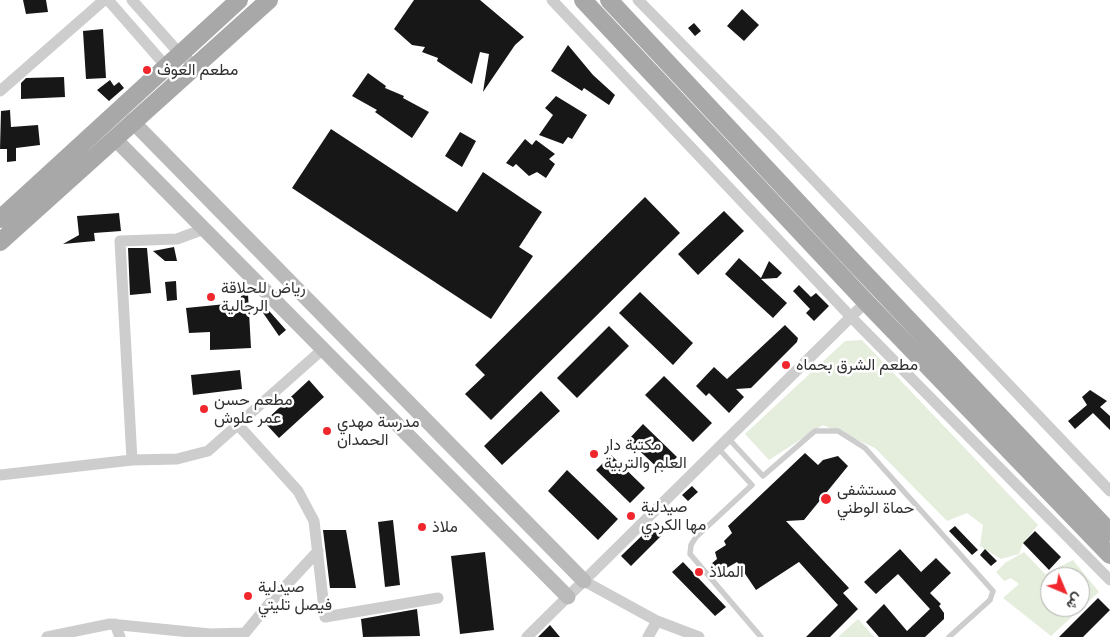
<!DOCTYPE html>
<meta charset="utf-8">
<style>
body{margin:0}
#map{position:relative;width:1110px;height:637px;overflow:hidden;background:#fff;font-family:"Open Sans",Vazirmatn,sans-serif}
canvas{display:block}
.north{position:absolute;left:1040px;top:567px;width:50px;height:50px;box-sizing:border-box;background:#fff;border:1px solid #acacac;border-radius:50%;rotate:135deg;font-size:14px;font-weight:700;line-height:20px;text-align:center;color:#303030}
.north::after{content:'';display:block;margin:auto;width:18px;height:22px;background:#f0282e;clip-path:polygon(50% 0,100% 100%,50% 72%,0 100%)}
</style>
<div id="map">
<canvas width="1110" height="637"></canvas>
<div class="north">ش</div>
</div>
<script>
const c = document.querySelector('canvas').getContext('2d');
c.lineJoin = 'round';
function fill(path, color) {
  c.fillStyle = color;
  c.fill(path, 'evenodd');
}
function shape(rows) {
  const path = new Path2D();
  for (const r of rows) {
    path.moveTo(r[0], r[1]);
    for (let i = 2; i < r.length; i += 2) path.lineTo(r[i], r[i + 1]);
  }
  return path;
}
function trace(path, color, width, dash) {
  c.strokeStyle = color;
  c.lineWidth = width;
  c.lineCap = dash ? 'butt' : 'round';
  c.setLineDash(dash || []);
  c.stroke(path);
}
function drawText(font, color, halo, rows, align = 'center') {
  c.font = font + ' "Open Sans",Vazirmatn,sans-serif';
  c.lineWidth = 5;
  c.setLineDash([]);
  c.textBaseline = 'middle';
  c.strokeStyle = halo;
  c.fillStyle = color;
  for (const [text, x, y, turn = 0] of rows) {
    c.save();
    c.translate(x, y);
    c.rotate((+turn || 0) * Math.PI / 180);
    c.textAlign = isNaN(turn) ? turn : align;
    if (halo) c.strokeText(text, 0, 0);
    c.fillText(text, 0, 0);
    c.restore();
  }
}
fill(shape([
 [862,340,1038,525,1023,543,1019,554,1001,559,980,546,983,525,967,513,947,521,875,448,823,425,769,460,745,434,845,341],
 [1024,552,1045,574,1073,560,1099,592,1051,636,1003,598,1019,584,1011,578,1004,581,996,572,1005,563],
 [1050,577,1080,577,1080,607,1050,607],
 [858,619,874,637,838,637]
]), '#e5eddd');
fill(shape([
 [23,0,46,0,48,12,26,14],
 [414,0,480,0,524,37,515,45,483,92,489,54,480,52,472,84,437,61,438,58,422,52,425,47,412,45,394,29],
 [742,9,759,25,744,41,727,26],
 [694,23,701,31,695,36,688,28],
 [103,29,106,78,86,79,83,31],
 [568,45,593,75,615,95,609,105,584,88,582,91,551,71],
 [368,73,386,86,385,88,404,96,403,98,429,112,412,138,375,112,377,110,352,96],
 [64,77,65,97,21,99,21,83,26,78],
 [110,80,114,86,119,82,124,88,109,101,97,90],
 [556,96,587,115,572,139,568,137,563,144,539,135,553,115,545,108],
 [10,110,11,127,38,125,40,145,16,148,16,161,7,162,7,149,0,149,1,111],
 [331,129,457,212,483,172,542,212,519,247,533,256,491,319,292,188],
 [460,132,476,141,462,167,445,156],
 [525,139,532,145,536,140,555,154,549,159,555,164,546,178,537,172,529,176,516,164,513,167,506,163],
 [645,197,680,233,491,420,465,394,485,375,475,365],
 [724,211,744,231,698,275,678,254],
 [119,213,121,231,94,233,95,241,63,244,79,235,77,216],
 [174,247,177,261,165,261,153,251],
 [128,248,147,248,151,293,130,295],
 [739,258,761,278,769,261,782,273,777,278,761,279,787,303,773,318,725,274],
 [176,281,177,300,167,301,165,282],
 [799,285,811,297,816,293,829,306,814,321,806,313,810,309,793,291],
 [640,292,693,343,673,365,619,313],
 [248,294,251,348,210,350,210,332,189,333,186,308,226,304,226,308,240,309,241,296],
 [263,304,286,330,279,336,259,307],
 [785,325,798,338,797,342,751,388,736,389,744,397,729,413,709,393,706,396,696,386,714,367,727,379],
 [609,326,629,346,577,398,557,378],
 [240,370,242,389,193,395,191,375],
 [664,376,712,423,693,442,645,395],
 [309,380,324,397,279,438,264,422],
 [1090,390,1107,401,1100,407,1110,416,1110,430,1093,413,1075,429,1068,421,1087,405,1082,397],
 [541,391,560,411,502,465,484,446],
 [643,424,677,457,662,472,628,440],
 [805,453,818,465,823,460,838,456,848,466,804,520,786,521,849,588,843,593,858,609,830,637,806,637,838,605,799,562,756,590,737,562,718,573,711,564,717,559,715,552,726,545,724,541,732,533,728,526],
 [611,455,645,488,630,503,596,470],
 [567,470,618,519,598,540,548,491],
 [692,486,698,492,688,501,682,495],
 [393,520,400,585,385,587,378,522],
 [657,521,667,530,631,566,621,556],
 [955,526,978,550,972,555,949,531],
 [323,530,346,530,356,588,330,588],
 [1035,531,1061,557,1049,570,1023,543],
 [900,549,921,572,936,558,951,573,930,593,941,604,939,606,944,613,944,619,925,637,879,637,866,622,884,604,907,631,930,609,898,574,876,594,864,582],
 [985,549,997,561,991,566,980,555],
 [485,552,494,630,460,634,451,556],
 [683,562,726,607,715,616,672,572],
 [1098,598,1110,610,1083,637,1059,637],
 [417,609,420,636,363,637,361,619],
 [550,625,560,637,538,637]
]), '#171717');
trace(shape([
 [728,438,763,476,815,431,838,431,865,448,993,591,990,600,949,637],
 [718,448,752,485,696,537,691,545,690,554,761,637]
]), '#cdcdcd', 5.5);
trace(shape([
 [108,0,178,80],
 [132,0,180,54,195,65],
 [552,0,851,317,1110,580],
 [638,0,773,137,1110,491],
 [0,91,104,0],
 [239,426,298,491,314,521,325,617,438,598],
 [132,460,120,241,177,239,204,229],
 [0,475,132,460,177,459,208,451,323,349],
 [584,581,657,621,699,637],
 [115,624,120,637],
 [47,637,110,624,210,634,245,633,268,605,318,551],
 [527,637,866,302],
 [648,637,657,621]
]), '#cdcdcd', 11);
trace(shape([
 [132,121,584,581],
 [114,138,568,597]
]), '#bababa', 15);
trace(shape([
 [583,0,866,302,1110,555],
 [609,0,850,258,1110,532],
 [0,219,239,0],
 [0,242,269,0]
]), '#a8a8a8', 18);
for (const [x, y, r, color] of [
 [147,70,5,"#f0282e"],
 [211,297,5,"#f0282e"],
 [786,365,5,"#f0282e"],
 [204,409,5,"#f0282e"],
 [327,431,5,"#f0282e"],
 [594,454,5,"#f0282e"],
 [826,499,6,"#f0282e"],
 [631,516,5,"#f0282e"],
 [422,527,5,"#f0282e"],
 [699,572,5,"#f0282e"],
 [248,596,5,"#f0282e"]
]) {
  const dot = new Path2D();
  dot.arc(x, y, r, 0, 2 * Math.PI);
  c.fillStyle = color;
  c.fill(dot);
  trace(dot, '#fff', 2);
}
drawText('16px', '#303030', '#fff', [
 ["مطعم العوف",157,70],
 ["رياض للحلاقة",221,288],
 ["الرجالية",221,306],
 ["مطعم الشرق بحماه",796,365],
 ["مطعم حسن",214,400],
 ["عمر علوش",214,418],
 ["مدرسة مهدي",337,422],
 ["الحمدان",337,440],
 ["مكتبة دار",604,445],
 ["العلم والتربية",604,463],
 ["مستشفى",837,490],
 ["حماة الوطني",837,508],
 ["صيدلية",641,507],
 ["مها الكردي",641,525],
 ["ملاذ",432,527],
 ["الملاذ",709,572],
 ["صيدلية",258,587],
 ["فيصل تليتي",258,605]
], 'left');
</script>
